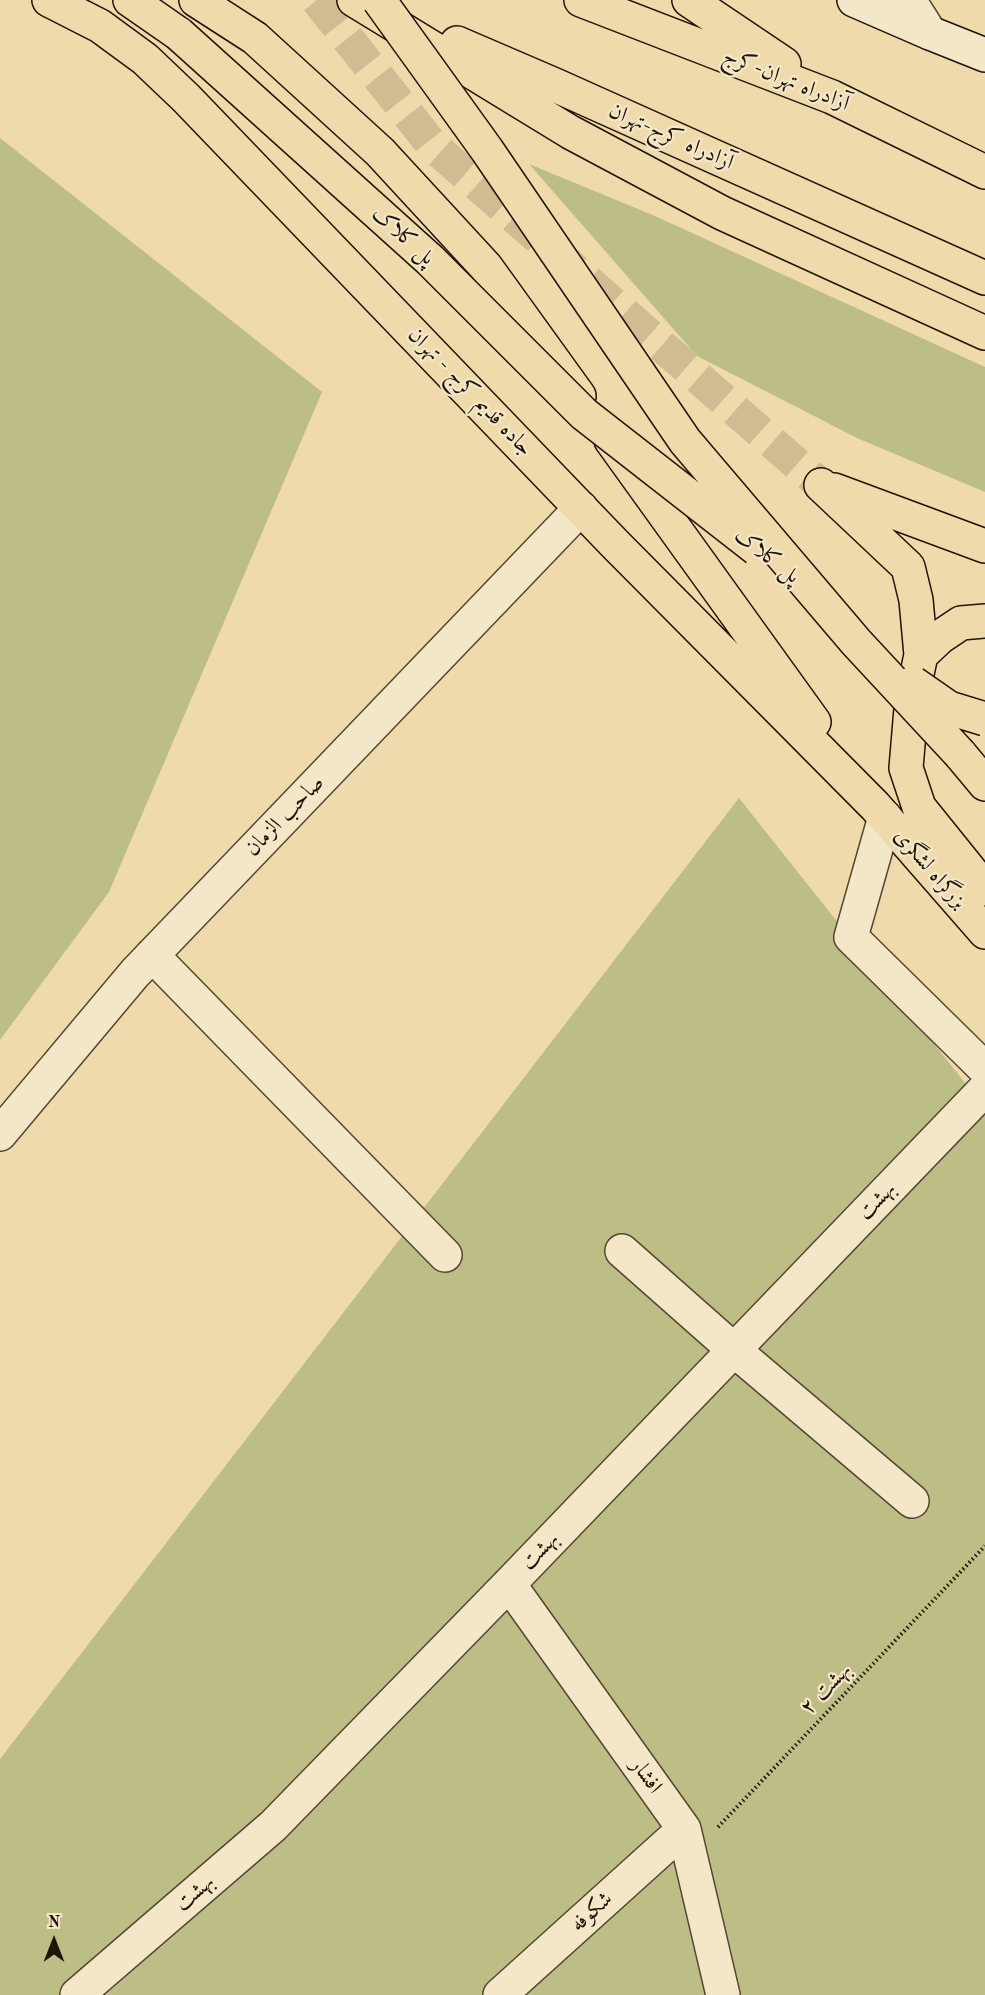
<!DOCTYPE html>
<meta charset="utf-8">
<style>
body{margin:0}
#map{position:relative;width:985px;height:1995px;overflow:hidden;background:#eedaab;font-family:"Old Standard TT",serif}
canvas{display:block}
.north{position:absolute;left:24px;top:1911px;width:60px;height:60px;-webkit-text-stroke:4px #f4e7c8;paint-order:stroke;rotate:0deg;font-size:16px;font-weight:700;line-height:24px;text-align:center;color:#20140a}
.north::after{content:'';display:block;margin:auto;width:21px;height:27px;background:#20140a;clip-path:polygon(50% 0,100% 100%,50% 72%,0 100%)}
</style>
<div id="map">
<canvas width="985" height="1995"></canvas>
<div class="north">N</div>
</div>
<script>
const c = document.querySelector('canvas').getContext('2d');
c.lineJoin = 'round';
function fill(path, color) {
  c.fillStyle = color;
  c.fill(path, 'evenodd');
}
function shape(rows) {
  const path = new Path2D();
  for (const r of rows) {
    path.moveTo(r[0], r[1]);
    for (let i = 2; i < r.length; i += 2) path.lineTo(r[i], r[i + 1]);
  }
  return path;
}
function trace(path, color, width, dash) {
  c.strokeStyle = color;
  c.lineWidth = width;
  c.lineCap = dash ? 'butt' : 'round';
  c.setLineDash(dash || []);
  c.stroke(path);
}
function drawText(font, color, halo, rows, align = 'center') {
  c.font = font + ' "Old Standard TT",Amiri,serif';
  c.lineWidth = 4.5;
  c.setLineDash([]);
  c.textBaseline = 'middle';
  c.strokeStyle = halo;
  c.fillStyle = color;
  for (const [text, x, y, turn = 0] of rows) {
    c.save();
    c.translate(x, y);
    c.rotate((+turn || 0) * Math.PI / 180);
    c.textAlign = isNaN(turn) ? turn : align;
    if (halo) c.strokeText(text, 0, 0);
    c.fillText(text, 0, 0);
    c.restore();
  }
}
fill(shape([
 [0,138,322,392,109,892,0,1040],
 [529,164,655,216,985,367,985,492,857,438,697,356],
 [739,798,985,1108,985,1995,0,1995,0,1759]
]), '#bdbe86');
trace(shape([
 [317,0,433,146,821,485]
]), '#cfbc93', 33, [33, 16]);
const street = shape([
 [909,0,930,33],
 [885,817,851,937,985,1069],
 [152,955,445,1255],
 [0,1134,135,973,581,508],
 [622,1251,734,1350,912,1501],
 [509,1584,684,1829,723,1995],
 [77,1995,273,1826,509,1584,985,1089],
 [500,1995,684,1829]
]);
const secondary = shape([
 [854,0,930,33,985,55]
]);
const highway = shape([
 [49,0,100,26,145,59,186,98,615,544,875,806,985,932],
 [130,0,179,34],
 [196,0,255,38,380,152,486,267,579,396],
 [354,0,570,132,722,213,985,333],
 [581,0,832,97,985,172],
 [689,0,784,64],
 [457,43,557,86,985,278],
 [611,440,814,722],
 [821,485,908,567,916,600,921,655,912,697,906,768,919,807,985,889],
 [834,490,985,546],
 [921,655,940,637,961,623,985,621],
 [960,754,985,784]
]);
trace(street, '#544632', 36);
trace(secondary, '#20140a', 36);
trace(highway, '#20140a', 36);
trace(shape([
 [718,1827,985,1546]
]), '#20140a', 4, [1.5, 3]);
trace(street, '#f4e7c8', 33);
trace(secondary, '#f4e7c8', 33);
trace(highway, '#eedaab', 33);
const highwayBridge = shape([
 [379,0,487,150,685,441,856,642,960,754],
 [179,34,430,260,584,414,757,549],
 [913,683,949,708,985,719]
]);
trace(highwayBridge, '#20140a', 36, []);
trace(highwayBridge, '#eedaab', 33);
drawText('22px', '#20140a', '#f4e7c8', [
 ["آزادراه تهران-کرج",786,80,22],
 ["آزادراه کرج-تهران",671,137,24],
 ["پل کلاک",403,236,42],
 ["جاده قدیم کرج - تهران",470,392,46],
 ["پل کلاک",767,556,38],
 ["صاحب الزمان",285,816,-46],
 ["بزرگراه لشگری",930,869,49],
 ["بهشت",877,1201,-46],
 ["بهشت",540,1551,-46],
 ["بهشت ۲",826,1689,-46],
 ["افشار",646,1776,54],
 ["بهشت",195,1893,-41],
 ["شکوفه",592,1912,-42]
]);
</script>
